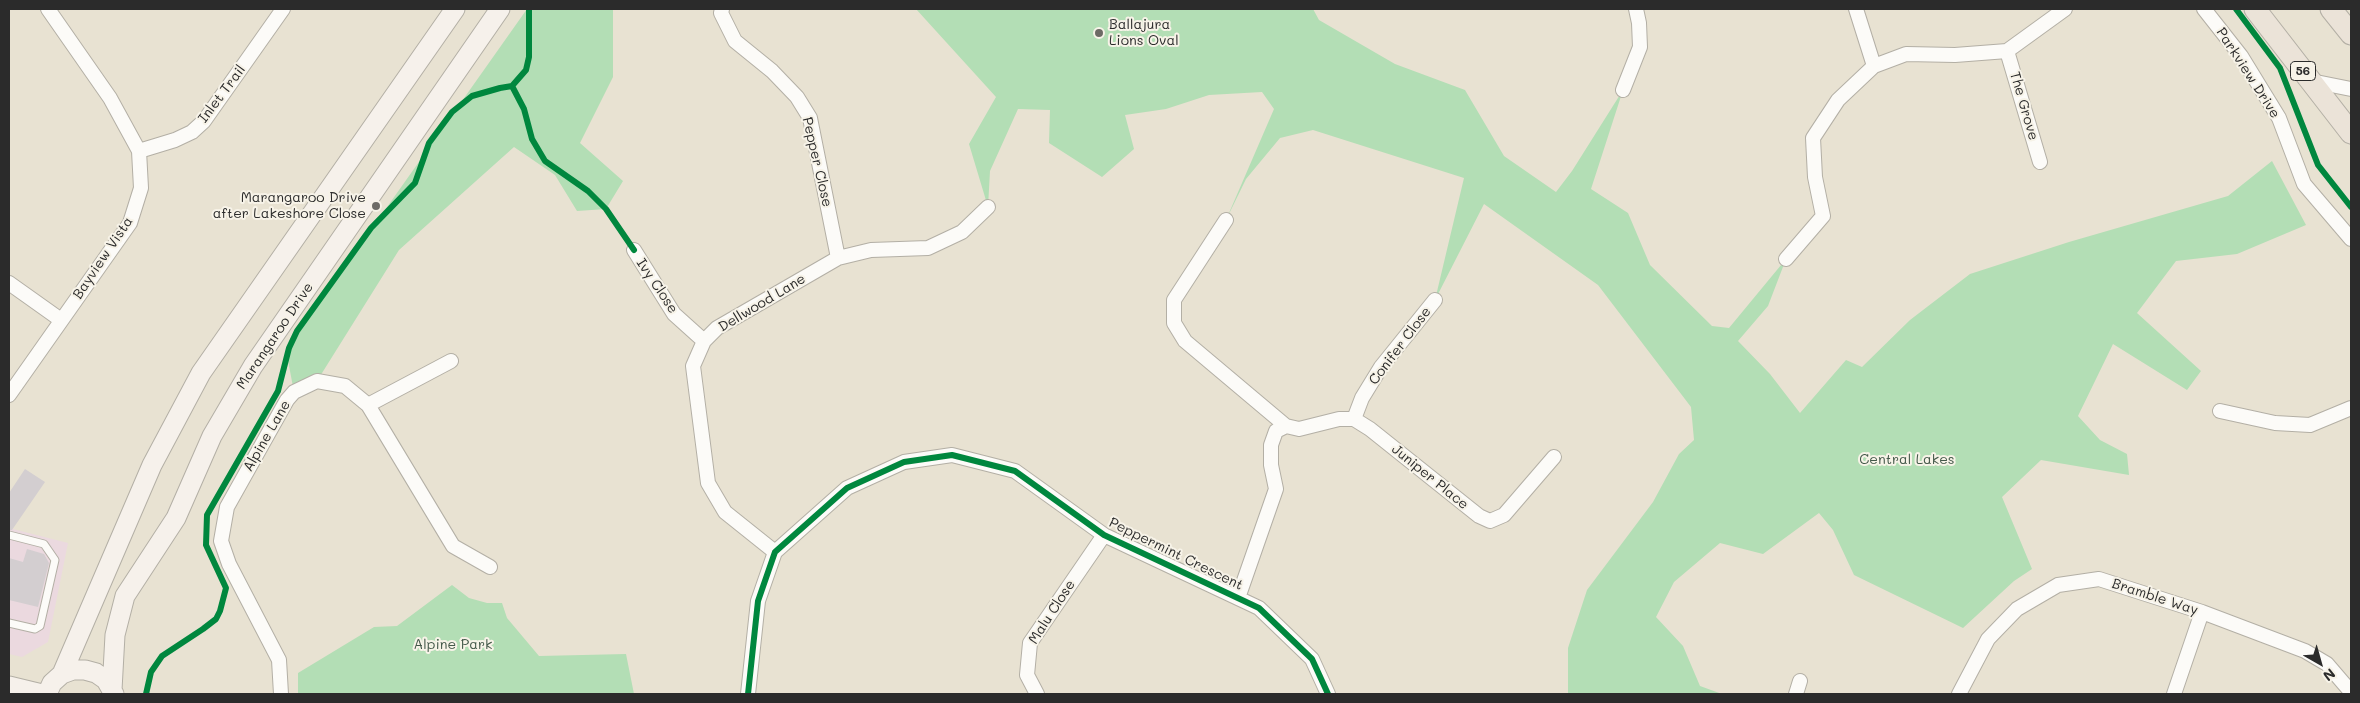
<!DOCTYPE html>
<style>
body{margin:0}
#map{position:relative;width:2360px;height:703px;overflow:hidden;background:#e8e2d2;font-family:Mali,sans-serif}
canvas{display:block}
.frame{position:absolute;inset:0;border:10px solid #2b2b2b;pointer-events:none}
.north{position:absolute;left:2295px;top:638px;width:50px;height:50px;-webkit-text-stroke:4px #f7f3e8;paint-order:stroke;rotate:142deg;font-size:14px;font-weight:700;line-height:20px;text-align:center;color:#2b2b2b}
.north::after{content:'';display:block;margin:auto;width:18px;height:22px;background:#2b2b2b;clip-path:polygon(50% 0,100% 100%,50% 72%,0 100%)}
</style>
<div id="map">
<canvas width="2360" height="703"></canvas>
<div class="frame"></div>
<div class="north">N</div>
</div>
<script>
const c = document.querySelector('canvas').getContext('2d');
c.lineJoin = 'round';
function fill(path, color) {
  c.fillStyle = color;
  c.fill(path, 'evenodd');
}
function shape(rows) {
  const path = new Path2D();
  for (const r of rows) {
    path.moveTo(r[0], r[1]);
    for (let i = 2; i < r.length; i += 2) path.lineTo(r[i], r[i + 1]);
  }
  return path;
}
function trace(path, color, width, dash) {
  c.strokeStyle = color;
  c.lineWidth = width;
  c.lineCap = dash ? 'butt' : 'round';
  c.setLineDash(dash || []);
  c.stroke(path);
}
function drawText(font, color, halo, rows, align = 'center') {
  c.font = font + ' Mali,sans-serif';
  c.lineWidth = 4;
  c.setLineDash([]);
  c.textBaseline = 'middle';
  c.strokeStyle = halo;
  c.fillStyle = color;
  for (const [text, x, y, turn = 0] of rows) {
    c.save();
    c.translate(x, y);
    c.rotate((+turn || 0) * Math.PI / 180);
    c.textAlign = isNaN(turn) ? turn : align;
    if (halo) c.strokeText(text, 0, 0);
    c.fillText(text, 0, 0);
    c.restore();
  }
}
fill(shape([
 [9,528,68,543,48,642,22,657,9,654]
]), '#ebd9df');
fill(shape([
 [527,9,613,9,613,77,580,143,623,181,606,209,577,211,555,175,514,147,399,250,317,381,294,392,286,350],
 [916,9,1313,9,1319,20,1395,64,1465,90,1504,156,1556,192,1572,171,1623,90,1591,189,1628,213,1650,265,1712,326,1729,328,1786,259,1768,306,1738,341,1770,374,1800,413,1846,360,1862,367,1910,320,1970,274,2069,242,2228,196,2272,161,2306,225,2237,254,2176,261,2137,313,2201,371,2187,390,2113,344,2078,416,2100,440,2127,454,2129,475,2041,460,2002,497,2032,569,2014,581,1963,628,1854,575,1833,530,1819,513,1763,554,1720,543,1674,582,1656,617,1683,646,1700,686,1722,694,1568,694,1568,648,1587,590,1653,502,1679,454,1694,440,1691,407,1598,285,1484,204,1435,300,1464,178,1313,130,1280,138,1246,179,1226,220,1274,109,1262,92,1209,95,1166,109,1125,115,1134,149,1102,177,1049,143,1050,110,1018,109,990,171,988,207,969,144,996,97],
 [452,585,469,598,487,603,502,603,507,618,539,656,626,654,634,694,298,694,298,673,374,627,397,626]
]), '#b3deb5');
fill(shape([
 [25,469,45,482,12,530,9,530,9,493],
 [27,549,44,554,49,563,38,607,9,600,9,558,23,562]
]), '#d3ced0');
const lane = shape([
 [9,535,44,544,55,560,40,626,35,629,9,623]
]);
const street = shape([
 [722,9,721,13,735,41,772,71,797,97,810,118,838,258],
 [1856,9,1874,66],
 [2204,9,2241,56,2279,118,2304,184,2351,239],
 [2007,51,2040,162],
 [2311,81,2351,89],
 [1623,90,1640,47,1639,23,1636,9],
 [139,151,175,140,192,132,204,121,283,9],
 [1226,220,1174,300,1174,323,1185,341,1286,426,1276,431,1271,445,1271,465,1276,489,1238,598],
 [634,250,674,314,704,341],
 [1786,259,1823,216,1815,177,1813,138,1838,100,1874,66,1906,54,1955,55,2007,51,2065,9],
 [9,283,61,320],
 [9,395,130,223,141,188,139,151,110,98,48,9],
 [368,405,451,361],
 [2220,411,2275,423,2310,425,2351,408],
 [1354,419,1362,398,1381,367,1435,300],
 [1286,426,1299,429,1339,419,1354,419,1370,429,1479,516,1490,521,1504,515,1554,457],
 [775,552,725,512,708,483,693,366,704,341,717,328,838,258,871,250,928,248,962,232,988,207],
 [281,694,279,660,229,564,221,541,227,507,287,400,294,392,317,381,345,386,368,405,453,546,490,567],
 [748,694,758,601,775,552,847,488,904,462,952,455,1015,471,1104,535,1259,608,1312,659,1328,694],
 [1037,694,1027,675,1030,643,1104,535],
 [1796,694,1800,681],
 [1959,694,1988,639,2017,609,2058,585,2099,579,2202,612,2305,651,2327,664,2351,692],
 [2174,694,2202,612]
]);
const secondary = shape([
 [62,674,152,465,201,373,455,9],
 [9,686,42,694],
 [112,690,115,635,125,596,176,518,212,436,253,366,500,9],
 [47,694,52,683,62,674,73,670,85,670,96,673,106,680,114,694]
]);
const primary = shape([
 [2255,9,2351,133],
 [2331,9,2351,34]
]);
trace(lane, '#b3afa5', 9);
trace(street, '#b3afa5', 16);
trace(secondary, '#b3afa5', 21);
trace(primary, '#b3afa5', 23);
trace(lane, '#fcfbf8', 7);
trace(street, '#fcfbf8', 14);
trace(secondary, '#f6f1eb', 19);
trace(primary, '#ebe3d8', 21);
trace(shape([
 [2236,9,2280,68,2318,165,2351,207],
 [512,86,524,109,532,139,545,161,588,191,606,209,634,250],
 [146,694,151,672,162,656,203,629,216,619,220,611,226,588,206,545,207,515,278,391,289,348,297,331,371,228,415,183,429,143,452,112,472,96,500,88,512,86,526,70,529,57,529,9],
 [748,694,758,601,775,552,847,488,904,462,952,455,1015,471,1104,535,1259,608,1312,659,1328,694]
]), '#00873e', 6);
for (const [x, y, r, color] of [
 [1099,33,5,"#6d6b65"],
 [376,206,5,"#6d6b65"]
]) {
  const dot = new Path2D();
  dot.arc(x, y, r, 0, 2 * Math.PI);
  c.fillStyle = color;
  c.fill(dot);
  trace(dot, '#f7f3e8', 2);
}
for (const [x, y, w] of [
 [2303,71,25]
]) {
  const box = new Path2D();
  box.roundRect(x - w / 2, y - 9.5, w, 19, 4);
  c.fillStyle = '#f7f3e8';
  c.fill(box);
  trace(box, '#2b2b2b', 1);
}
drawText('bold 12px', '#2b2b2b', null, [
 ["56",2303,71]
]);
drawText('14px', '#2b2b2b', '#f7f3e8', [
 ["Ballajura",1109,25],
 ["Lions Oval",1109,41],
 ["Marangaroo Drive",366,198,"right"],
 ["after Lakeshore Close",366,214,"right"]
], 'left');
drawText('14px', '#2b2b2b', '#f7f3e8', [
 ["Parkview Drive",2248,73,57],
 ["Inlet Trail",222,94,-53],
 ["The Grove",2024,106,74],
 ["Pepper Close",817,162,77],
 ["Bayview Vista",103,258,-56],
 ["Ivy Close",657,286,56],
 ["Dellwood Lane",762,303,-31],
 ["Marangaroo Drive",275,336,-56],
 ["Conifer Close",1400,346,-53],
 ["Alpine Lane",267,436,-60],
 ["Juniper Place",1430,477,39],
 ["Peppermint Crescent",1176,554,26],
 ["Bramble Way",2155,597,18],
 ["Malu Close",1052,612,-57]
]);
drawText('14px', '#425748', '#f7f3e8', [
 ["Central Lakes",1907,460],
 ["Alpine Park",453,645]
]);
</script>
